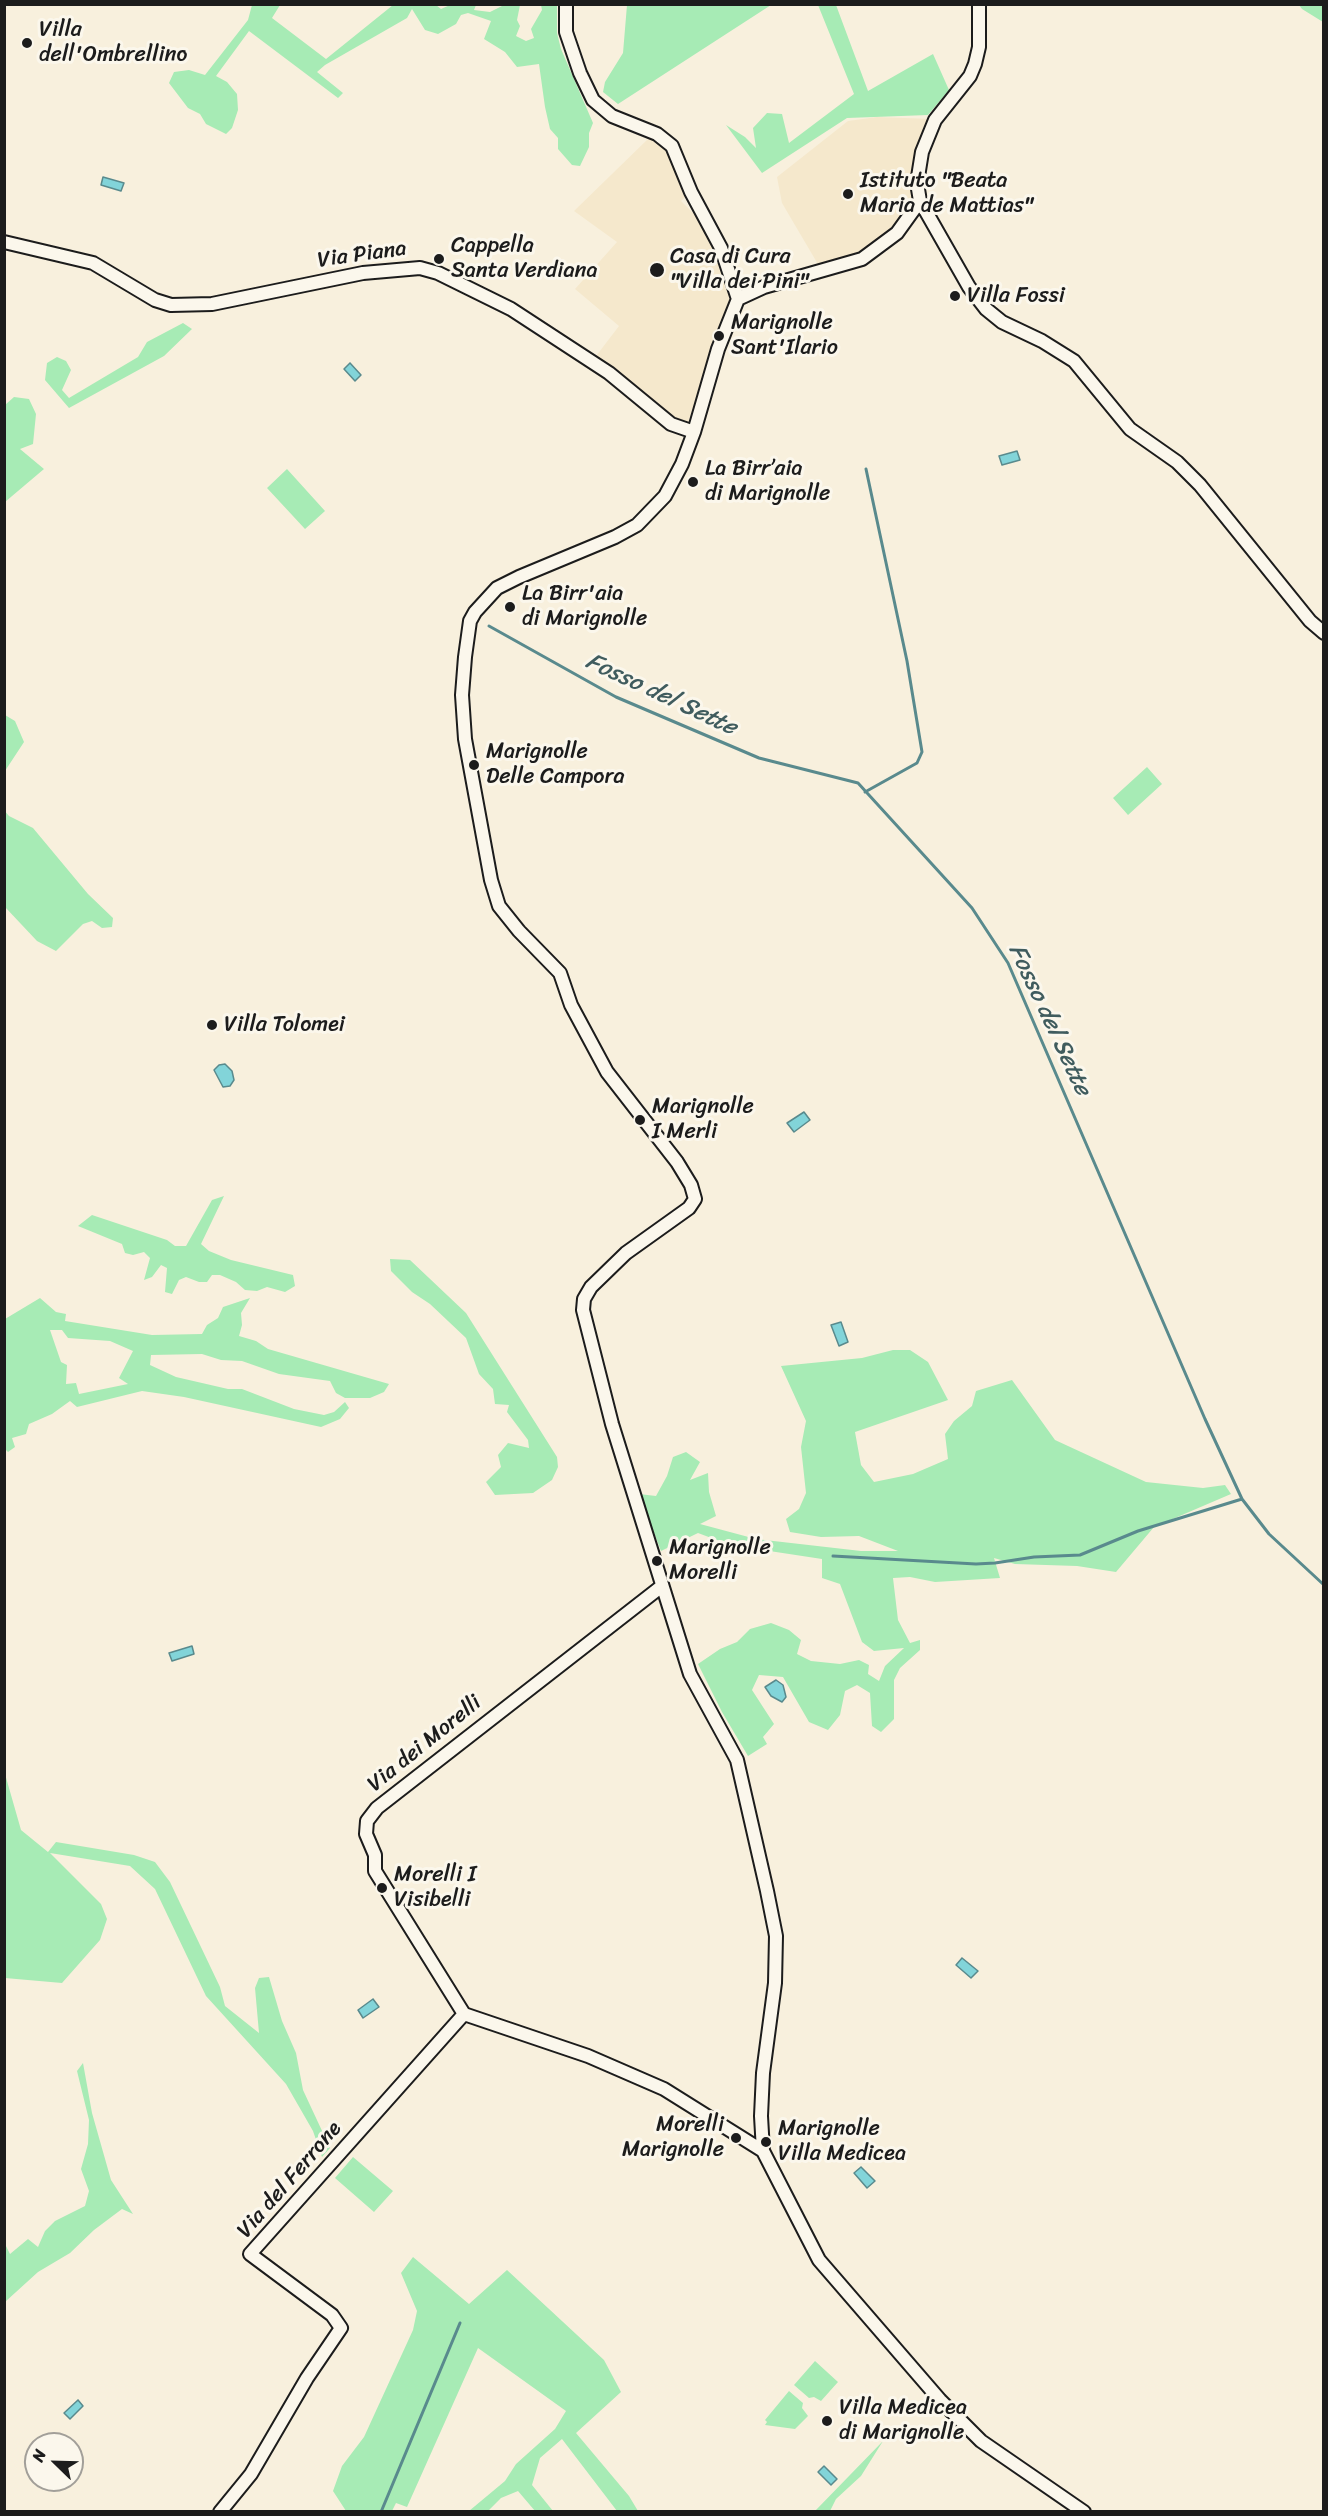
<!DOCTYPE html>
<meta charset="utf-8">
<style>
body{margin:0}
#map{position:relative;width:1328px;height:2516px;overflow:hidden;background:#f8f0dd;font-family:Sriracha,sans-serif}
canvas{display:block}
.frame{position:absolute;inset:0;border:6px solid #1c1c1c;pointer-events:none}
.north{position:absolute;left:24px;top:2432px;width:60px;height:60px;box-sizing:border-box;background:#fbf7ec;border:2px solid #a29f99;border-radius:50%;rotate:293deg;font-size:16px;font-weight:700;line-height:24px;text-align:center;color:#1c1c1c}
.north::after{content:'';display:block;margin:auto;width:21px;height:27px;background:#1c1c1c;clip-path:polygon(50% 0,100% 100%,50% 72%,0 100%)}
</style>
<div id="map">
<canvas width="1328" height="2516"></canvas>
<div class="frame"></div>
<div class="north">N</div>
</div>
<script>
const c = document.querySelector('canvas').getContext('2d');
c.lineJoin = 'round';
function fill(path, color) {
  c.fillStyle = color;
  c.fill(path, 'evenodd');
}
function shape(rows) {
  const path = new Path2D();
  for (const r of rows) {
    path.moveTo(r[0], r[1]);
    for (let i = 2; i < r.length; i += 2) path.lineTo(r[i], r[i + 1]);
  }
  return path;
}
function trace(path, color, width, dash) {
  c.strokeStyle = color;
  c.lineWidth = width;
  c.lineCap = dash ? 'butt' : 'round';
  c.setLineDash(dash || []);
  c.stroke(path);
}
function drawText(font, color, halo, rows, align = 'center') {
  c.font = font + ' Sriracha,sans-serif';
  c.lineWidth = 6;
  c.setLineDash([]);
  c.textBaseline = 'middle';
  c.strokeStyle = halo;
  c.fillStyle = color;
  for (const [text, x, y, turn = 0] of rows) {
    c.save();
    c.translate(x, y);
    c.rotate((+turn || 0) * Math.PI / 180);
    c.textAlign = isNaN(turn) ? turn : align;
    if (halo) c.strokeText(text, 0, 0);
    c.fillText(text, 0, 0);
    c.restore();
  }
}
fill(shape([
 [877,117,932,119,914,197,897,229,861,256,819,266,782,203,777,177,848,121],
 [649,138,674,158,686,196,681,201,698,218,716,251,733,302,708,359,688,423,676,421,593,360,619,326,575,289,617,242,574,211]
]), '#f5e8cc');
fill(shape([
 [252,5,280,5,272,18,326,59,393,5,436,5,441,9,450,5,476,5,474,10,490,12,504,5,520,5,517,20,520,26,516,36,526,41,534,38,531,29,542,10,541,5,557,5,557,33,561,49,593,123,589,133,589,147,580,166,572,165,558,149,558,138,550,129,545,107,539,64,517,67,505,52,484,39,491,21,468,13,461,15,456,24,438,34,425,30,412,9,407,18,325,65,317,72,343,93,338,98,249,31,216,76,227,82,237,94,238,110,232,128,226,134,206,124,200,114,188,108,169,83,174,72,189,70,205,75,248,20],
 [627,5,627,4,771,5,618,104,603,92,605,82,623,53],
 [818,5,836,5,868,91,933,54,949,90,928,115,847,118,762,173,726,125,745,137,756,148,753,128,767,113,782,114,789,143,854,94],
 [1299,5,1323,5,1323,22,1302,9],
 [183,323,192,329,164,356,69,408,45,380,47,363,57,357,66,361,71,370,62,390,69,398,138,357,147,342],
 [14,397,29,399,36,414,33,444,20,449,44,469,5,502,5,405],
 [287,469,325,511,305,529,267,488],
 [5,715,15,721,24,742,5,771],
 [1147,767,1162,784,1128,815,1113,798],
 [4,810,9,816,33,828,88,894,113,918,112,927,102,928,92,921,83,924,56,951,37,941,5,907],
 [224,1196,201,1244,209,1251,231,1260,293,1275,295,1286,285,1292,267,1287,257,1291,245,1290,236,1282,220,1275,212,1275,207,1282,199,1282,186,1277,179,1280,172,1294,165,1292,167,1268,161,1265,152,1277,144,1280,150,1258,144,1252,133,1255,125,1253,122,1244,78,1226,92,1215,167,1240,175,1246,186,1246,212,1200],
 [390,1259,410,1260,466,1313,557,1457,558,1467,552,1480,533,1493,495,1495,486,1482,501,1467,498,1455,508,1443,529,1448,528,1440,507,1412,509,1405,495,1404,493,1389,479,1374,466,1338,430,1304,412,1292,391,1271],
 [40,1298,56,1312,66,1314,65,1321,152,1335,202,1334,207,1325,218,1318,223,1307,250,1298,241,1313,242,1325,239,1336,256,1341,268,1349,389,1384,384,1392,370,1398,345,1398,336,1393,330,1381,279,1374,242,1361,221,1360,202,1354,151,1355,150,1365,176,1377,228,1389,242,1389,294,1409,324,1415,334,1412,345,1402,349,1408,340,1419,321,1427,184,1397,142,1391,77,1407,70,1401,52,1414,29,1424,26,1434,12,1438,15,1447,8,1452,4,1448,5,1319],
 [50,1330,62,1330,68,1338,110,1341,133,1351,119,1378,128,1384,79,1394,76,1383,66,1384,67,1365,61,1362],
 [893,1350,910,1350,928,1362,948,1400,855,1432,861,1465,874,1482,913,1474,948,1459,945,1434,954,1421,972,1406,976,1391,1012,1380,1055,1440,1146,1482,1203,1488,1225,1485,1231,1494,1154,1527,1116,1572,1077,1566,1015,1564,994,1558,1000,1578,935,1582,910,1577,893,1578,898,1620,910,1643,920,1640,920,1650,900,1668,894,1680,894,1719,881,1732,872,1726,870,1693,857,1685,845,1691,840,1715,828,1730,809,1722,783,1677,759,1675,752,1690,774,1724,763,1737,767,1744,748,1756,722,1712,698,1664,720,1649,737,1642,750,1629,771,1623,789,1630,801,1640,797,1654,811,1661,840,1664,859,1660,869,1665,868,1674,879,1681,885,1666,904,1648,874,1651,862,1642,840,1584,822,1578,822,1559,730,1545,698,1533,661,1551,639,1494,656,1496,667,1476,673,1457,686,1452,700,1462,690,1480,708,1473,709,1492,716,1516,700,1524,756,1539,861,1551,898,1551,859,1536,821,1537,790,1532,786,1519,799,1509,806,1493,801,1447,806,1421,781,1366,862,1358],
 [5,1774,21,1830,48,1852,56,1842,134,1855,155,1862,170,1882,220,1987,225,2006,259,2033,255,1988,259,1978,269,1977,282,2021,296,2053,303,2090,330,2148,322,2157,313,2131,286,2084,206,1996,155,1889,130,1866,50,1853,101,1904,107,1919,100,1940,62,1983,5,1978],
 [83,2063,92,2113,111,2180,133,2214,122,2209,94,2230,70,2253,38,2272,5,2302,5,2244,10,2254,28,2239,38,2247,45,2231,55,2221,85,2206,89,2191,81,2169,88,2144,89,2120,77,2071],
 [353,2157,393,2191,374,2212,335,2178],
 [413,2257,469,2304,507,2270,604,2360,621,2392,576,2433,629,2496,638,2511,617,2511,562,2439,540,2458,532,2485,553,2511,535,2511,518,2491,501,2498,488,2511,469,2511,505,2481,516,2464,555,2429,566,2411,478,2348,407,2507,396,2503,392,2511,346,2511,333,2491,342,2466,364,2437,413,2330,417,2311,401,2273],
 [815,2361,838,2382,821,2401,814,2397,809,2398,794,2385],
 [789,2391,803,2403,802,2408,808,2416,795,2429,765,2425,767,2422,765,2420],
 [883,2441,861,2476,836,2499,830,2511,815,2511]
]), '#a7ebb5');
const water = shape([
 [103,177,124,183,121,191,101,185,103,177],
 [350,363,361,375,355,381,344,369,350,363],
 [1017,451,1020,460,1002,465,999,456,1017,451],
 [225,1064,232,1071,234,1080,230,1086,223,1087,214,1070,219,1065,225,1064],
 [804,1112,810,1120,794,1132,787,1123,804,1112],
 [841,1322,848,1342,839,1346,831,1325,841,1322],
 [192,1646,194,1654,172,1661,169,1653,192,1646],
 [776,1680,783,1685,786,1697,782,1702,771,1696,765,1687,776,1680],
 [962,1958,978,1971,971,1978,956,1965,962,1958],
 [373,1999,379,2007,363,2018,358,2010,373,1999],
 [861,2167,875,2181,867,2188,854,2173,861,2167],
 [78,2400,83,2406,70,2419,64,2413,78,2400],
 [824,2466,837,2479,831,2485,818,2472,824,2466]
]);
fill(water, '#82d4d9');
trace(water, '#598a8d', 1.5);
trace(shape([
 [489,626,616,697,759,758,858,783,972,908,1008,963,1205,1419,1242,1499,1269,1534,1324,1585],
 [865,792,917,763,922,752,907,661,866,469],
 [833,1556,976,1564,995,1563,1034,1557,1080,1555,1138,1531,1242,1499],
 [381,2512,460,2323]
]), '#598a8d', 3);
const street = shape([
 [566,4,566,32,580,73,593,100,612,116,657,134,672,146,691,192,721,248,738,299],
 [979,4,979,47,975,64,970,76,935,120,922,152,917,183,920,201,969,287,986,309,1002,322,1042,341,1074,361,1130,429,1177,462,1200,485,1310,621,1324,633],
 [920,201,897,233,862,259,764,287,738,299,718,349,694,432,682,464,665,496,637,525,615,537,519,577,497,588,475,612,470,621,465,657,462,695,465,739,491,880,499,906,519,931,560,973,571,1005,607,1072,677,1162,691,1185,695,1199,689,1208,626,1253,591,1287,584,1299,583,1310,612,1424,690,1674,737,1760,767,1891,776,1936,775,1983,763,2073,761,2116,763,2151,819,2260,940,2400,981,2441,1084,2512],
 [4,242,93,263,155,300,171,305,212,304,363,273,420,268,438,273,511,309,609,373,671,424,694,432],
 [662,1586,377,1808,367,1821,366,1834,375,1855,375,1871,464,2014,588,2056,664,2089,763,2151],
 [220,2512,251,2474,307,2378,341,2328,332,2315,250,2254,464,2014]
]);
trace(street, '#1c1c1c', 16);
trace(street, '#fbf7ec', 12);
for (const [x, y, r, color] of [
 [27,43,6,"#1c1c1c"],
 [848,194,6,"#1c1c1c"],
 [439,259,6,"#1c1c1c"],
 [657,270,8,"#1c1c1c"],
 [955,296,6,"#1c1c1c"],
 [719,336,6,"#1c1c1c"],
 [693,482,6,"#1c1c1c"],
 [510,607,6,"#1c1c1c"],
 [474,765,6,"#1c1c1c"],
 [212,1025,6,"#1c1c1c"],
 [640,1120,6,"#1c1c1c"],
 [657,1561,6,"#1c1c1c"],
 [382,1888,6,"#1c1c1c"],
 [736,2138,6,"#1c1c1c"],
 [766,2142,6,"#1c1c1c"],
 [827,2421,6,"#1c1c1c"]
]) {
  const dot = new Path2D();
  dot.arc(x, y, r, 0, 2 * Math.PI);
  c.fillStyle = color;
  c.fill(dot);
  trace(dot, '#fbf7ec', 2);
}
drawText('22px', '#1c1c1c', '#fbf7ec', [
 ["Villa",39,30],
 ["dell'Ombrellino",39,55],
 ["Istituto \"Beata",860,181],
 ["Maria de Mattias\"",860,206],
 ["Cappella",451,246],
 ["Santa Verdiana",451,271],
 ["Casa di Cura",670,257],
 ["\"Villa dei Pini\"",670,282],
 ["Villa Fossi",967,296],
 ["Marignolle",731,323],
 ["Sant'Ilario",731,348],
 ["La Birr’aia",705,469],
 ["di Marignolle",705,494],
 ["La Birr'aia",522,594],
 ["di Marignolle",522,619],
 ["Marignolle",486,752],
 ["Delle Campora",486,777],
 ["Villa Tolomei",224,1025],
 ["Marignolle",652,1107],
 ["I Merli",652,1132],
 ["Marignolle",669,1548],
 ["Morelli",669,1573],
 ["Morelli I",394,1875],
 ["Visibelli",394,1900],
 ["Morelli",724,2125,"right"],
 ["Marignolle",724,2150,"right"],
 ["Marignolle",778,2129],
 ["Villa Medicea",778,2154],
 ["Villa Medicea",839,2408],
 ["di Marignolle",839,2433]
], 'left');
drawText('22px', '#1c1c1c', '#fbf7ec', [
 ["Via Piana",362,255,-8],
 ["Via dei Morelli",425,1744,-39],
 ["Via del Ferrone",290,2180,-49]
]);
drawText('italic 24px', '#405c5e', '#fbf7ec', [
 ["Fosso del Sette",661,695,25],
 ["Fosso del Sette",1049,1020,65]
]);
</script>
